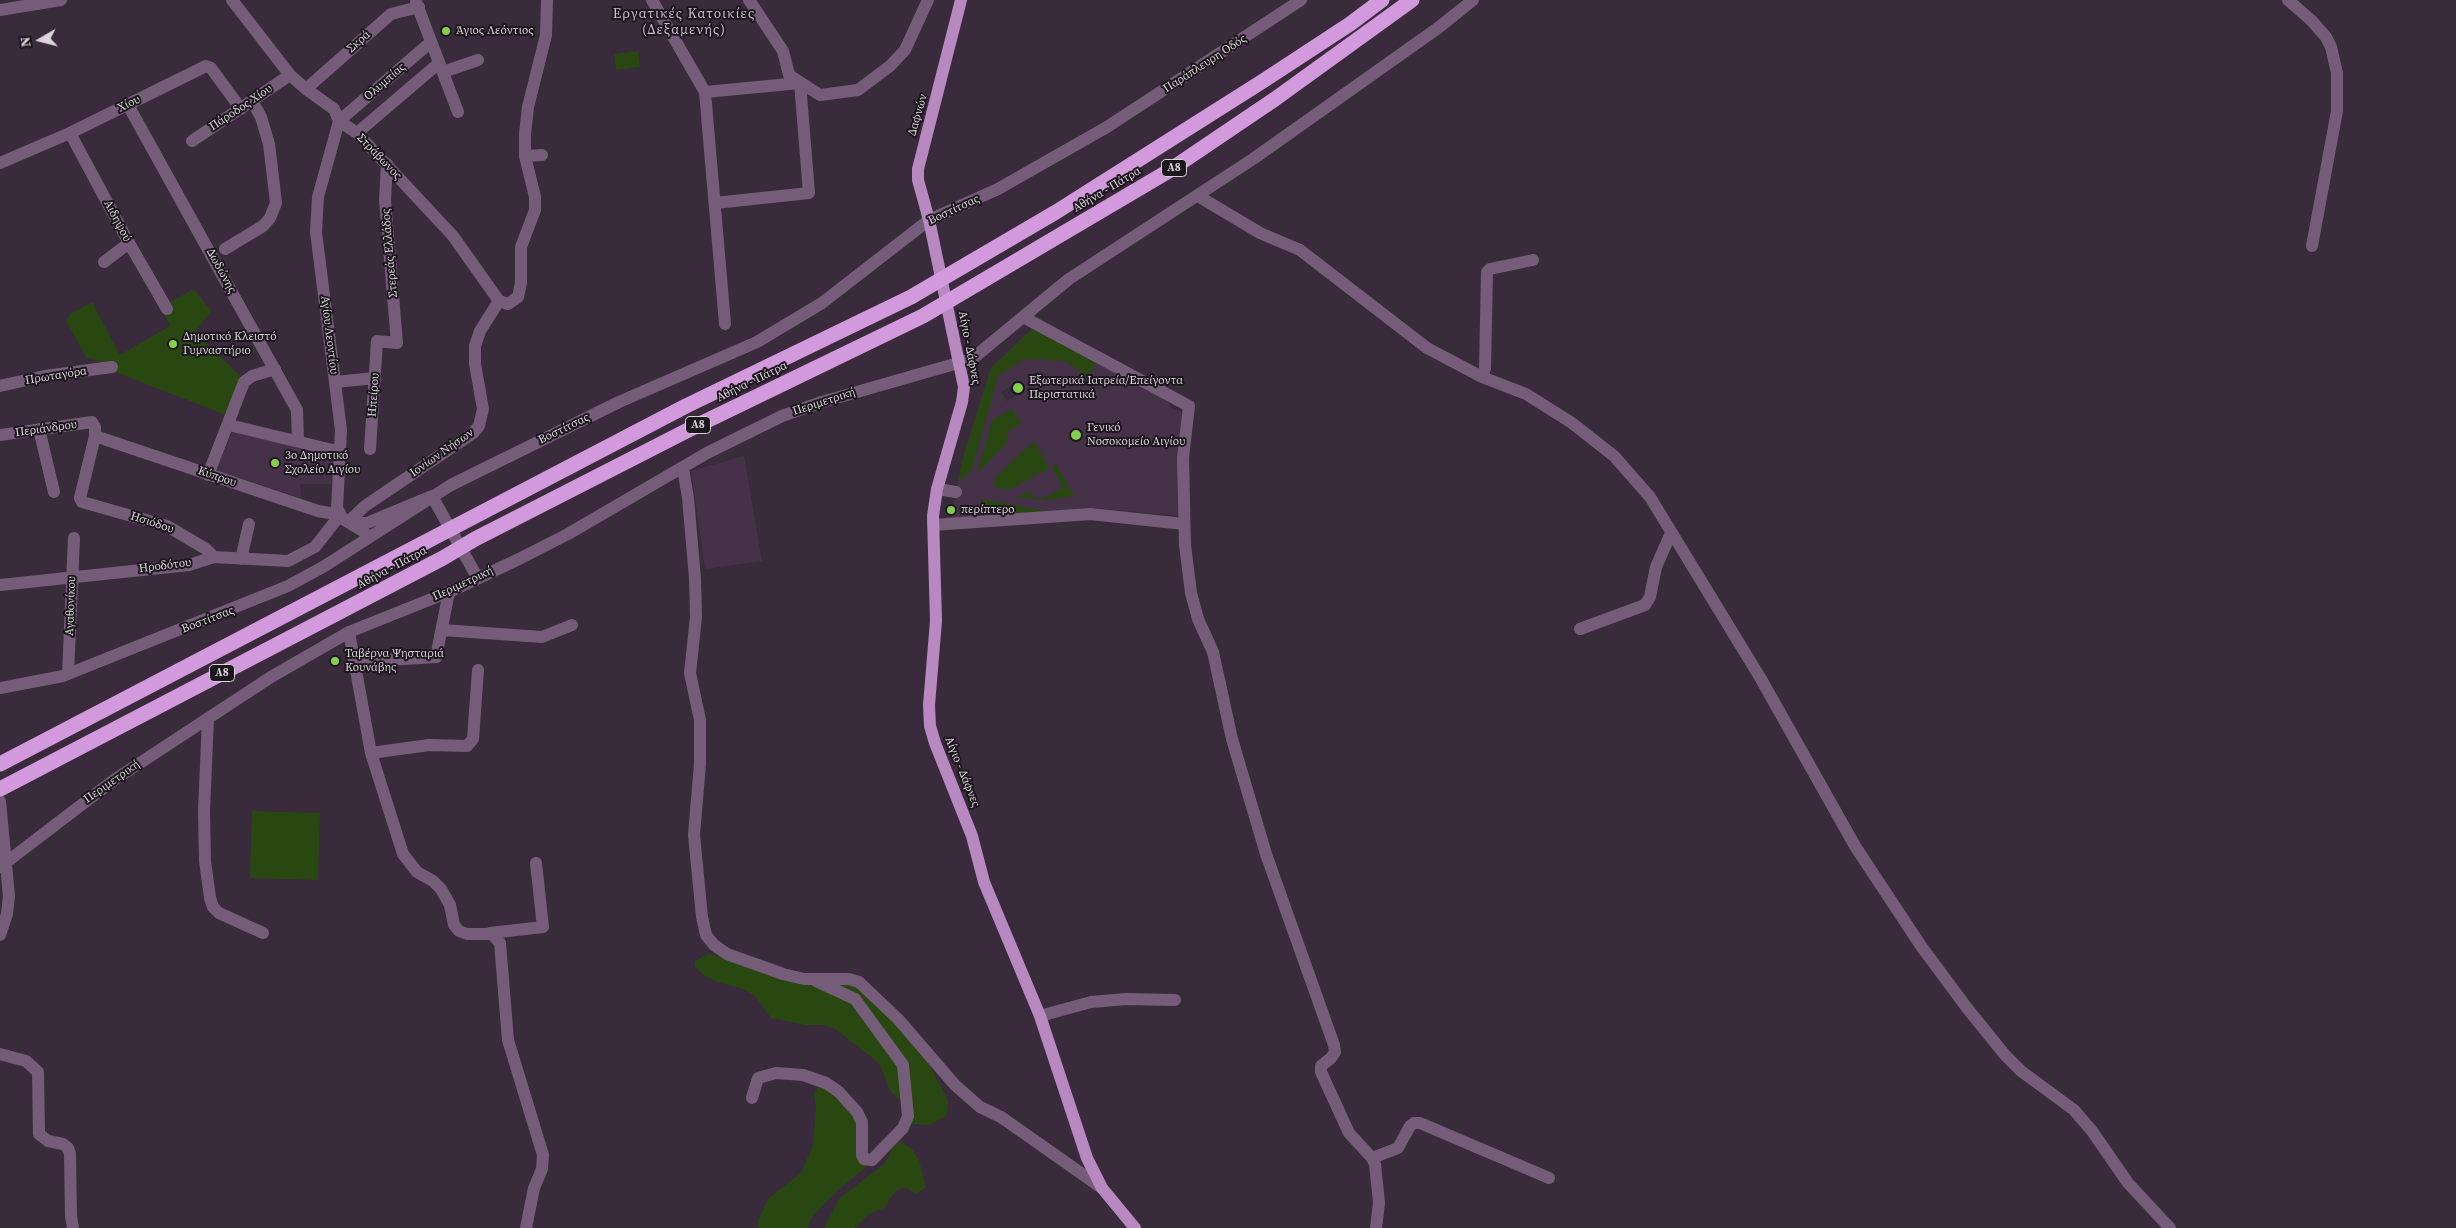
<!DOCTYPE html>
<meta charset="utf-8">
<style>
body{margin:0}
#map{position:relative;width:2456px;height:1228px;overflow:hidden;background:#392b3b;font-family:"Source Serif 4",serif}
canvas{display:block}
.north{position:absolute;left:15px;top:15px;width:50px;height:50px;-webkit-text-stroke:4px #1c161d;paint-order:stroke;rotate:262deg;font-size:14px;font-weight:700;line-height:20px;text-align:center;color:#ddd3de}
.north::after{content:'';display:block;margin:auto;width:18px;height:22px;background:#ddd3de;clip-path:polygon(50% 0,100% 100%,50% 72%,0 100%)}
</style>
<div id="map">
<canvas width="2456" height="1228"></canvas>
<div class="north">N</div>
</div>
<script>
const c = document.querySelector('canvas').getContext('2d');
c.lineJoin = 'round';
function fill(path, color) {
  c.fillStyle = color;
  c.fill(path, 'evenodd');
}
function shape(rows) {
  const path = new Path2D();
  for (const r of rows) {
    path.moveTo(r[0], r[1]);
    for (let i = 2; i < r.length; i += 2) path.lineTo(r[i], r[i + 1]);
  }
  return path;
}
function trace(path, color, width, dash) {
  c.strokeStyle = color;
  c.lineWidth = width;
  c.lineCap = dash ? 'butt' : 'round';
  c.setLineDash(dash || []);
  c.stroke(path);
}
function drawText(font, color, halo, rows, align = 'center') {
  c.font = font + ' "Source Serif 4",serif';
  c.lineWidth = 4;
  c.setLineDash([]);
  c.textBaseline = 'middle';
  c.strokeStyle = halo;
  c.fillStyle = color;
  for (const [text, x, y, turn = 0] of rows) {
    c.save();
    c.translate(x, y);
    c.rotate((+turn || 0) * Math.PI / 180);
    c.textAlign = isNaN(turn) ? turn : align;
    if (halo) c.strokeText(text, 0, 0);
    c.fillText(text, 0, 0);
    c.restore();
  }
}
fill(shape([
 [1033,328,1169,402,1170,407,1180,411,1184,410,1180,516,1092,508,951,518,962,461,991,368],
 [1011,386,1016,395,1007,401,1001,392],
 [233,431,330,455,333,457,331,484,300,484,301,498,216,470],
 [744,456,762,561,705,569,691,471]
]), '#453248');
fill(shape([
 [638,51,640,67,616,70,614,54],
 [194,289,211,311,195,332,241,377,226,415,110,370,109,365,86,357,66,321,70,314,92,302,120,355,170,326,161,307],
 [1033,328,1096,363,1088,377,1065,361,1030,359,1023,360,998,376,972,470,961,480,958,480,962,461,991,368],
 [1012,409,1021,424,1009,430,1006,444,977,473,992,420],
 [1035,442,1049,468,1011,489,997,488,994,482,997,476,1026,448],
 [1056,464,1074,496,1046,500,1017,497,1029,491,1035,497,1041,499,1063,488,1052,467],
 [981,499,1047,511,982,516],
 [252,811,320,813,318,880,250,878],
 [708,954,858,987,879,1005,925,1057,948,1100,947,1115,930,1125,910,1124,903,1103,890,1091,880,1064,837,1030,824,1025,806,1025,771,1018,755,996,741,988,720,983,705,976,695,967,695,961],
 [819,1086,824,1086,856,1117,867,1166,837,1191,811,1218,808,1228,758,1228,758,1220,769,1198,801,1173,813,1145,816,1109,814,1095],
 [900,1142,912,1149,919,1160,926,1187,916,1194,906,1187,897,1190,890,1198,886,1207,869,1214,855,1228,824,1228,839,1199,885,1163,893,1147]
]), '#294811');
trace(shape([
 [232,0,290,75,306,89,334,109,339,121,357,133,453,236,499,301],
 [652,0,705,92],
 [749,0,783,51,789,75,820,95,858,90,890,66,905,50,928,0],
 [2288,0,2312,21,2326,37,2331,47,2337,73,2337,111,2312,246],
 [416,2,458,112],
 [0,10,61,0],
 [443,72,478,60],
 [306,89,391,14,419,7],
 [128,105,297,410,298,441],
 [339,121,318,197,316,232,341,430,337,508,343,519,363,531,368,537],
 [339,121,431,42],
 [70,133,129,243,167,309],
 [357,133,439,63],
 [192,141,290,75],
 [525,156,542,155],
 [0,163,70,133,206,66,211,68,241,109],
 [1198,196,1260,233,1300,250,1427,348,1482,377,1526,394,1572,423,1614,456,1650,497,1761,679,1855,846,1921,946,1967,1008,2005,1055,2021,1071,2074,1110,2092,1131,2128,1183,2170,1228],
 [715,203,809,193,800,83],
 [225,249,263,226,270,218,276,203,269,144,261,117,252,101],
 [104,262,129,243],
 [499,301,508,304,518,297,521,283,521,247,535,210,535,197,525,156,525,134,528,107,546,35,547,0],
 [1023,317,1189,406,1183,458,1185,545,1191,593,1198,619,1213,652,1232,739,1266,854,1334,1045,1335,1052,1331,1058,1321,1066,1321,1072,1349,1133,1372,1158,1375,1164,1379,1203,1376,1228],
 [725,324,705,92,800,83],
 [1482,377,1485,369,1487,272,1490,269,1533,260],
 [335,382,375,378],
 [0,386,45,376,112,367],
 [229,425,341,452],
 [39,429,54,492],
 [0,435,92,422,95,427,95,436,80,498,82,502,167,526,206,549,214,557],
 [95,436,318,511,340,515],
 [370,449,377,341,397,343,385,200,387,164],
 [683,468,688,498,695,578,696,617,690,673,700,720,700,764,694,835,702,917,706,935,714,945,727,954,783,974,804,979,849,979,859,982,898,1019,955,1085,980,1107,1001,1117,1102,1188],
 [208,475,244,382,252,376,275,369],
 [937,489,956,492],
 [348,522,365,506,473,433,479,426,483,409,475,364,475,346,480,331,499,301],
 [352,523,367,523,432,496,477,577],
 [933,525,1090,514,1184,524],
 [241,559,249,524],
 [0,585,189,565,214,557,288,561,315,547,340,515],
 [1580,629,1645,605,1650,597,1656,567,1671,533],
 [442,630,542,637,572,625],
 [349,632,371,753,403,854,417,872,433,881,441,889,450,905,454,925,459,931,467,934,492,934,500,943,508,1040,543,1155,542,1169,534,1188,526,1228],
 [356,662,436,657,449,592],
 [68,674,74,538],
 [0,688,63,676,288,586,323,567,451,485,619,402,757,342,822,303,929,220,998,189,1107,127,1301,0],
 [208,718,204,811,205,861,210,898,213,907,219,913,263,933],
 [371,753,429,745,467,746,473,739,478,670],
 [0,801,9,896,7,914,0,935],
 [0,867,114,780,271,677,349,632,449,592,519,559,568,534,707,453,782,416,822,402,972,359,1069,279,1253,159,1438,28,1473,0],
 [490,933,543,927,536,863],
 [1040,1016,1091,1002,1126,999,1175,1000],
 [0,1054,26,1061,38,1072,39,1134,48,1141,63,1144,68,1148,70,1154,71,1216,73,1228],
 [752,1098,758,1078,776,1073,803,1075,826,1083,839,1092,857,1112,862,1122,862,1155,864,1159,872,1160,903,1128,908,1116,903,1065,855,999,816,981],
 [1372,1158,1398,1148,1410,1126,1414,1123,1420,1123,1549,1178]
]), '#755d79', 12);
trace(shape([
 [961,0,918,169,918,180,929,220,964,387,962,402,937,489,933,516,936,621,929,705,930,726,935,743,972,836,984,882,1040,1016,1087,1158,1102,1188,1135,1228]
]), '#b888c1', 12);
trace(shape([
 [0,764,686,406,911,297,1056,212,1263,81,1350,24,1382,0],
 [0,789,443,558,475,539,698,425,923,316,1167,172,1275,99,1412,0]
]), '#d399dd', 15);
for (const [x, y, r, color] of [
 [446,31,5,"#85cf4c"],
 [173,344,5,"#85cf4c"],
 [1018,388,6,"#85cf4c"],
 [1076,435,6,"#85cf4c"],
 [275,463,5,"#85cf4c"],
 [951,510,5,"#85cf4c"],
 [335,661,5,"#85cf4c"]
]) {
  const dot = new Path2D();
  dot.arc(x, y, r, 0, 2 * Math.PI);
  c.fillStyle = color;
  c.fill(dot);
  trace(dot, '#1c161d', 2);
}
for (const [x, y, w] of [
 [1174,168,25],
 [698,425,25],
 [222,673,25]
]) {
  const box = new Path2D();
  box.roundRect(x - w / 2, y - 8.5, w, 17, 4);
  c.fillStyle = '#1c161d';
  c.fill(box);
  trace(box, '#ddd3de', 1);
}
drawText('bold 11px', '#ddd3de', null, [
 ["Α8",1174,168],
 ["Α8",698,425],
 ["Α8",222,673]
]);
drawText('12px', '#ddd3de', '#1c161d', [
 ["Άγιος Λεόντιος",456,31],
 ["Δημοτικό Κλειστό",183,337],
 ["Γυμναστήριο",183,351],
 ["Εξωτερικά Ιατρεία/Επείγοντα",1029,381],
 ["Περιστατικά",1029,395],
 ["Γενικό",1087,428],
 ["Νοσοκομείο Αιγίου",1087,442],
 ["3ο Δημοτικό",285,456],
 ["Σχολείο Αιγίου",285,470],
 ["περίπτερο",961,510],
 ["Ταβέρνα Ψησταριά",345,654],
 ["Κουνάβης",345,668]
], 'left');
drawText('12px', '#ddd3de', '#1c161d', [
 ["Σκρά",359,42,-42],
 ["Παράπλευρη Οδός",1205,64,-33],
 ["Ολυμπίας",385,82,-41],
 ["Χίου",129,104,-26],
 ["Πάροδος Χίου",241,108,-34],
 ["Δαφνών",918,115,-74],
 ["Στράβωνος",379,157,46],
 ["Αθήνα - Πάτρα",1107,190,-31],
 ["Βοστίτσας",954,210,-25],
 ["Αιδηψού",117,221,62],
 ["Στερεάς Ελλάδος",390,253,-95],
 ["Δωδώνης",221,271,61],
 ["Αγίου Λεοντίου",329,335,83],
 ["Αίγιο - Δάφνες",969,348,79],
 ["Πρωταγόρα",56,376,-9],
 ["Αθήνα - Πάτρα",752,382,-26],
 ["Ηπείρου",374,395,-86],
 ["Περιμετρική",824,402,-18],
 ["Περιάνδρου",46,429,-8],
 ["Βοστίτσας",564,429,-26],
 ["Ιονίων Νήσων",442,453,-35],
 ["Κύπρου",217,477,19],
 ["Ησιόδου",152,523,18],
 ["Ηροδότου",165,566,-7],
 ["Αθήνα - Πάτρα",392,568,-28],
 ["Περιμετρική",463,584,-25],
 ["Αγαθονίκου",71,606,-88],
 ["Βοστίτσας",208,620,-21],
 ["Αίγιο - Δάφνες",962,772,68],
 ["Περιμετρική",112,782,-35]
]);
c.letterSpacing = '1px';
drawText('14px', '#cdbbd1', '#1c161d', [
 ["Εργατικές Κατοικίες",684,14],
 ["(Δεξαμενής)",684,30]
]);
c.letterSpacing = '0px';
</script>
